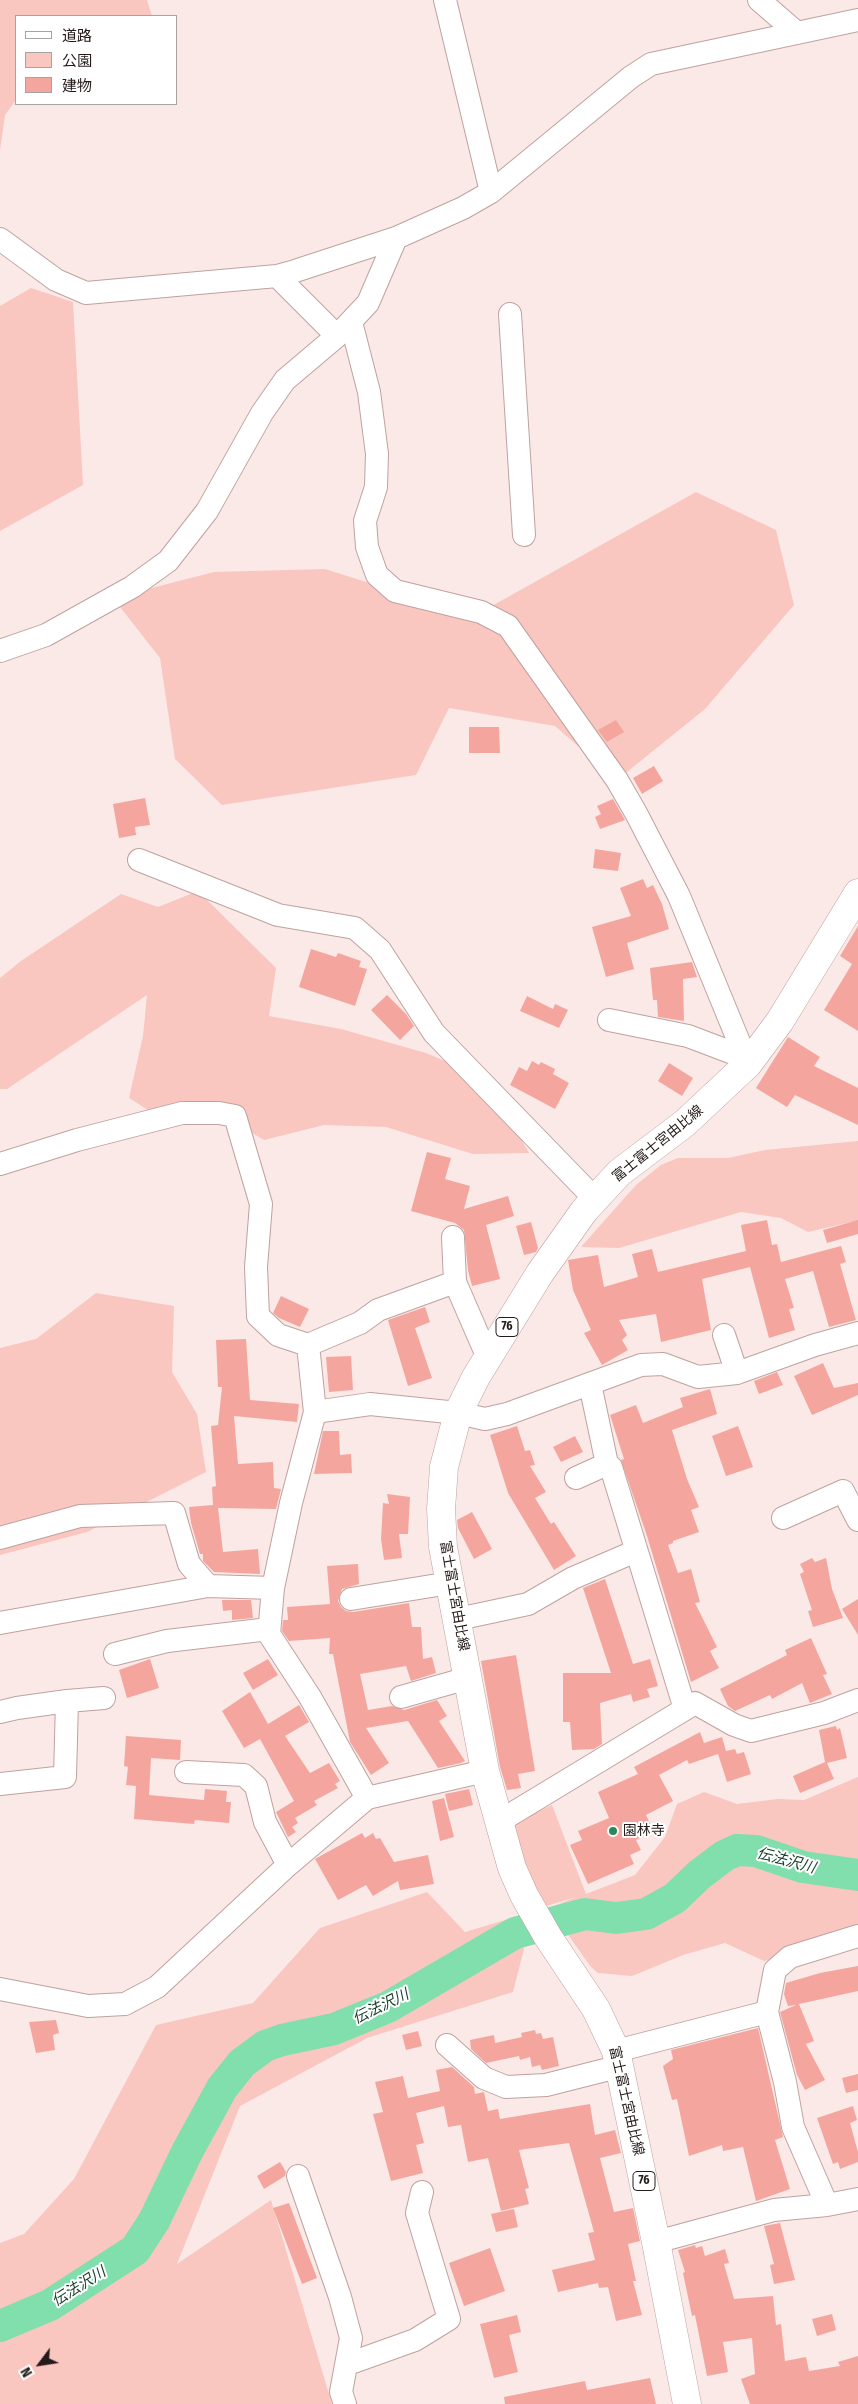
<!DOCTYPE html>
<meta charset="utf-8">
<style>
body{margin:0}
#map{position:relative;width:858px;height:2404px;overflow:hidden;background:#fbe9e7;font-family:"Fira Sans Condensed","Noto Sans JP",sans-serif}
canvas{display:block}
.legend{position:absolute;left:15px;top:15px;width:162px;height:90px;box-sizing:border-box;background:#fff;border:1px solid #a7a3a3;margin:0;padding:6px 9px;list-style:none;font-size:15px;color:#241a19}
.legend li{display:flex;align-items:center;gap:10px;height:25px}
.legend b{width:25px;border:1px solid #a7a3a3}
.north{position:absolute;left:15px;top:2339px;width:50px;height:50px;-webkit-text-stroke:4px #fff;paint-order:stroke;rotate:239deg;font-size:14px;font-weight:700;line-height:20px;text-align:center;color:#241a19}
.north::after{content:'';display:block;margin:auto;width:18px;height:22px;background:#241a19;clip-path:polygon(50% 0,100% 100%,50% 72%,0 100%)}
</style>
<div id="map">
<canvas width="858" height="2404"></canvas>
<ul class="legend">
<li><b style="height:6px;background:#fff"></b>道路</li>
<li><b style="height:14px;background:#fac6c0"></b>公園</li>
<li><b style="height:14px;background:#f4a69e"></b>建物</li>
</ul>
<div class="north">N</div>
</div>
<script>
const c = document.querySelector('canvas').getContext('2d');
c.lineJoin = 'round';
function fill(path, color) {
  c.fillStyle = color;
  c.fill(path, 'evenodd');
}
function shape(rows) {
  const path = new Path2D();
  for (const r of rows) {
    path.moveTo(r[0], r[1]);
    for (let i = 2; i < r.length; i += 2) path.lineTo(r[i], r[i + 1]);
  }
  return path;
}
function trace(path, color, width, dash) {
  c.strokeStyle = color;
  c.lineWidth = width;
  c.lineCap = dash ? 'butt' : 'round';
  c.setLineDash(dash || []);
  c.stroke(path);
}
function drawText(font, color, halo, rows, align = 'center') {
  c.font = font + ' "Fira Sans Condensed","Noto Sans JP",sans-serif';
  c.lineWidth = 4;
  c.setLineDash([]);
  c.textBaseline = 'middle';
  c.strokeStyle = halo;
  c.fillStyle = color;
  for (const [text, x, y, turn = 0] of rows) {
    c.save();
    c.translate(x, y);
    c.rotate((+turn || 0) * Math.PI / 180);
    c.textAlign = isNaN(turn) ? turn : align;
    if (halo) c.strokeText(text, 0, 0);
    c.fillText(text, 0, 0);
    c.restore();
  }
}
fill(shape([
 [0,0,147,0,152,16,16,16,16,100,5,115,0,150],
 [31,288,73,302,83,485,0,531,0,306],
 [696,492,776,530,794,605,705,709,617,780,555,726,449,708,416,775,222,805,175,759,160,658,113,598,214,572,325,569,395,591,481,612],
 [198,891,276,968,269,1016,341,1029,426,1053,459,1067,493,1090,529,1153,473,1154,386,1127,324,1125,264,1140,214,1110,161,1118,129,1098,143,1036,147,995,7,1089,0,1089,0,978,21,961,121,894,158,907],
 [858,1141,858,1226,851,1222,808,1232,781,1218,741,1212,619,1248,581,1247,636,1185,661,1165,678,1158,728,1158,765,1150],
 [96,1293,174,1306,172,1372,197,1414,206,1472,87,1532,0,1555,0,1348,36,1339],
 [858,1777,858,1936,764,1961,725,1943,683,1955,632,1976,598,1973,591,1967,549,1908,576,1897,543,1907,513,1838,512,1823,552,1805,586,1894,635,1875,665,1837,677,1804,704,1792,737,1804,778,1799,804,1800],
 [427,1892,465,1932,512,1918,524,1949,513,1992,367,2038,240,2106,177,2264,271,2200,332,2404,0,2404,0,2243,24,2234,74,2179,156,2025,253,2003,320,1928]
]), '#fac6c0');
trace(shape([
 [0,2326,50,2305,135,2250,154,2221,187,2152,222,2088,242,2063,265,2046,282,2040,334,2029,388,2007,515,1933,585,1914,616,1918,646,1914,675,1898,699,1875,724,1856,737,1850,756,1851,803,1867,858,1875]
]), '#80dfac', 32);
fill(shape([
 [616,720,624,732,607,742,598,730],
 [469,727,499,727,500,753,469,753],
 [654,766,663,781,642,794,633,778],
 [145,798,150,825,135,827,136,835,119,838,113,804],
 [613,799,625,820,600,829,595,817,601,814,597,806],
 [595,849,621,853,618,871,593,868],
 [643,879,647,888,653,885,662,904,669,929,627,943,634,969,606,977,592,927,631,916,620,888],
 [858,926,858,1031,824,1010,852,964,840,956],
 [311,949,336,957,338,953,361,961,359,967,367,969,355,1006,299,987],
 [692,962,697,977,683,979,684,1021,658,1017,657,1000,653,1000,650,968],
 [387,995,406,1014,414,1026,400,1040,371,1010],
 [527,996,553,1009,555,1004,568,1010,559,1028,520,1011],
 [788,1037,820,1057,814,1066,858,1088,858,1125,795,1095,787,1107,756,1088],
 [532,1061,539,1065,541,1062,555,1069,553,1074,569,1083,555,1109,510,1085,519,1067,527,1071],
 [669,1063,693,1078,682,1096,658,1081],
 [427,1152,451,1158,445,1179,470,1186,464,1209,508,1196,514,1216,486,1225,500,1279,472,1286,468,1270,464,1230,455,1223,411,1211],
 [767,1220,772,1245,777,1244,781,1262,841,1246,846,1262,840,1264,856,1320,829,1327,813,1271,785,1279,794,1308,789,1309,795,1330,769,1338,750,1267,702,1279,711,1330,661,1342,656,1314,619,1320,627,1335,622,1340,628,1350,602,1365,584,1333,591,1330,573,1290,568,1260,598,1255,604,1287,638,1277,632,1254,652,1249,658,1272,746,1251,741,1225],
 [858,1220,858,1234,827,1243,823,1230],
 [531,1222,538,1248,536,1252,524,1255,516,1226],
 [281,1296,309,1309,300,1327,279,1318,273,1313],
 [425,1307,430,1322,415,1328,432,1378,408,1386,388,1320],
 [246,1339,250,1400,299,1404,297,1422,234,1416,238,1464,273,1462,274,1488,281,1489,276,1509,218,1508,223,1552,258,1549,260,1574,214,1572,203,1561,203,1554,200,1554,191,1523,189,1507,213,1505,212,1487,216,1486,211,1426,218,1425,222,1387,218,1387,216,1340],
 [351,1356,353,1390,329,1392,326,1357],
 [823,1363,834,1388,858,1383,858,1395,812,1415,794,1376],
 [777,1372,783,1385,759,1394,754,1381],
 [710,1389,717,1414,672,1430,687,1479,699,1507,691,1510,699,1532,673,1541,673,1543,668,1545,678,1573,691,1569,700,1602,695,1603,717,1647,710,1651,719,1668,691,1682,647,1536,621,1460,624,1459,610,1415,636,1405,643,1423,683,1407,680,1398],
 [517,1426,525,1451,530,1450,535,1465,530,1466,546,1492,535,1498,551,1524,554,1522,576,1556,554,1570,508,1493,490,1435],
 [738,1426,753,1467,726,1476,712,1436],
 [323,1431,339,1431,340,1455,351,1454,352,1473,314,1474],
 [575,1436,583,1452,561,1462,553,1447],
 [387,1494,410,1497,408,1534,399,1534,402,1558,384,1560,381,1539,383,1503,389,1504],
 [472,1512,492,1549,474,1559,458,1528,457,1520],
 [812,1558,815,1562,826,1558,832,1589,843,1618,813,1627,808,1611,812,1610,800,1574,804,1572,800,1564],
 [358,1564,359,1584,342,1589,338,1601,341,1607,346,1611,353,1612,409,1603,412,1627,421,1627,423,1659,432,1657,436,1673,411,1681,406,1666,360,1674,368,1710,392,1706,404,1710,437,1700,447,1716,439,1721,465,1761,461,1763,438,1768,408,1721,366,1728,389,1763,371,1775,350,1742,333,1654,329,1654,330,1638,289,1641,282,1631,283,1620,288,1620,287,1607,330,1604,327,1566],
 [605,1579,633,1664,650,1659,658,1686,647,1689,650,1697,633,1702,631,1694,600,1703,602,1744,594,1749,572,1750,570,1722,563,1722,563,1673,611,1673,583,1588],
 [858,1599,858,1635,842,1609],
 [222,1600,251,1600,253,1618,232,1620,232,1610,223,1611],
 [811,1638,827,1674,823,1675,832,1694,810,1703,802,1683,772,1699,770,1695,735,1711,728,1706,720,1689,787,1655,785,1650],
 [516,1655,535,1771,518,1774,521,1788,507,1790,500,1767,481,1661],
 [150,1659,159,1688,127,1698,119,1670],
 [268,1659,278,1675,253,1690,243,1673],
 [250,1692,268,1724,299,1705,309,1722,285,1736,310,1773,329,1763,340,1781,335,1784,338,1788,314,1801,317,1805,295,1818,298,1823,292,1827,296,1832,288,1837,276,1812,294,1801,260,1739,244,1748,222,1711],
 [836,1726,837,1730,840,1728,847,1758,827,1763,834,1779,800,1793,793,1776,825,1762,819,1730],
 [700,1732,704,1743,722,1737,726,1751,735,1749,737,1754,744,1752,751,1774,727,1782,718,1754,689,1764,687,1760,659,1775,673,1801,646,1815,652,1828,646,1830,648,1834,636,1840,641,1850,630,1855,634,1864,588,1884,570,1845,582,1840,578,1831,609,1818,598,1792,638,1774,634,1767],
 [126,1736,181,1740,180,1760,151,1758,149,1795,204,1800,205,1789,227,1791,226,1802,231,1802,229,1823,195,1820,194,1824,134,1819,136,1786,126,1785,128,1767,124,1766],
 [469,1789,473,1805,449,1811,445,1794],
 [444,1798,454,1837,440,1841,432,1801],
 [362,1833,365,1838,373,1833,376,1839,380,1838,394,1862,428,1855,434,1884,400,1890,398,1881,373,1896,366,1885,338,1900,315,1859],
 [858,1966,858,1991,799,2004,814,2041,806,2044,825,2080,805,2090,797,2075,780,2012,796,2005,788,2006,784,1994,786,1983,820,1973],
 [56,2020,59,2033,53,2035,55,2050,36,2053,29,2022],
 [758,2028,783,2137,775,2140,790,2189,756,2201,743,2147,723,2151,722,2145,689,2156,677,2099,672,2100,663,2066,673,2059,671,2050],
 [535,2030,536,2034,541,2033,543,2039,553,2037,559,2066,542,2070,540,2065,532,2067,530,2057,520,2060,519,2056,486,2063,471,2049,470,2040,494,2035,495,2043,522,2037,521,2033],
 [418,2031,422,2046,406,2050,402,2035],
 [452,2067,474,2087,475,2094,484,2092,488,2111,498,2109,500,2119,590,2104,595,2135,615,2130,621,2153,600,2158,614,2212,633,2208,640,2241,628,2244,636,2281,633,2281,642,2315,616,2321,608,2287,599,2288,598,2283,558,2292,552,2270,595,2260,588,2233,594,2232,569,2143,519,2150,529,2188,525,2189,529,2204,501,2211,488,2158,468,2162,461,2125,448,2127,444,2106,416,2113,424,2143,416,2145,423,2173,391,2181,373,2114,383,2112,375,2082,403,2076,408,2098,440,2091,436,2070],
 [858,2074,858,2090,846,2093,842,2078],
 [853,2106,857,2120,850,2123,858,2152,858,2162,840,2169,838,2162,833,2164,817,2118],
 [280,2162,286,2172,285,2176,264,2189,257,2176],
 [289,2203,317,2278,302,2284,273,2208],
 [514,2209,518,2227,496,2232,491,2214],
 [780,2223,795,2280,774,2284,770,2265,774,2264,764,2226],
 [695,2245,696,2248,702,2246,705,2256,725,2249,729,2263,724,2264,734,2299,773,2296,776,2325,781,2324,785,2361,806,2357,809,2371,840,2366,838,2362,858,2356,858,2404,750,2404,741,2379,755,2374,752,2338,723,2342,728,2372,707,2376,695,2315,692,2316,683,2273,685,2272,678,2250],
 [490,2248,505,2291,464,2306,449,2263],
 [832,2314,836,2330,817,2336,812,2319],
 [517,2315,521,2332,509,2335,518,2372,494,2378,480,2324],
 [650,2378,656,2404,505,2404,504,2397,585,2381,587,2390]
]), '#f4a69e');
const minor = shape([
 [445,0,491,192],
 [759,0,797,33],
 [0,239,56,280,86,293,277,276,295,271,396,238,463,208,491,192,631,77,651,64,858,20],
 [277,276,337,336],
 [510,314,524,535],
 [351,322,369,392,377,454,376,487,365,521,367,547,377,575,395,591,481,612,508,626,617,780,636,813,679,896,748,1064],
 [0,651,46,635,132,587,168,561,207,511,262,413,285,380,337,336,368,303,396,238],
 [139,860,278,915,355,928,380,950,434,1033,595,1199],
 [609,1020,688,1036,746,1058],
 [0,1164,77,1140,182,1113,219,1113,235,1116,261,1204,256,1267,258,1316,278,1335,308,1345,315,1412],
 [453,1237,455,1282],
 [724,1335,737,1373],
 [308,1345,360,1323,378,1310,455,1282,488,1358],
 [590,1384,607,1464,611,1467,685,1709],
 [576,1478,607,1464],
 [783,1518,843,1491,858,1520],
 [0,1538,80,1516,174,1513,189,1564,208,1586,273,1588],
 [351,1599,450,1583],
 [458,1619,528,1604,573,1578,636,1551],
 [0,1623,208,1586],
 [115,1654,167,1641,269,1629],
 [401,1697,468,1678],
 [67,1701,104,1698],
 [0,1712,17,1708,67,1701,65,1777,0,1784],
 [186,1772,244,1775,256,1786,265,1822,288,1865],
 [367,1798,310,1697,269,1634,273,1588,291,1503,315,1412,370,1404,458,1413,485,1419,507,1414,641,1365,663,1364,698,1377,737,1373,815,1345,858,1333],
 [500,1821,695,1703,734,1725,751,1731,824,1713,858,1700],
 [0,1989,88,2006,125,2004,157,1987,288,1865,367,1798,485,1771],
 [447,2045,484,2078,506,2087,546,2085,621,2066],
 [616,2051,767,2012],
 [298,2176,340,2297,351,2338,341,2392,345,2404],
 [827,2205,793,2127,785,2082,767,2012,775,1970,790,1957,858,1936],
 [656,2242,774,2210,827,2205,858,2199],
 [348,2364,415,2340,449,2319,417,2213,422,2192]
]);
const major = shape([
 [687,2404,656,2242,616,2051,596,2009,548,1937,524,1895,512,1868,485,1771,443,1547,441,1509,444,1467,458,1413,476,1377,540,1273,584,1211,619,1173,685,1123,748,1064,780,1021,858,893]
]);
trace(minor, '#bea29f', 24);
trace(major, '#bea29f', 29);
trace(minor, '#fff', 22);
trace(major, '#fff', 28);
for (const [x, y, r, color] of [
 [613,1831,5,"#2c865b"]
]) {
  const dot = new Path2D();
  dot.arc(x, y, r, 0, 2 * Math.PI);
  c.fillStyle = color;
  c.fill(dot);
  trace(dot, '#fff', 2);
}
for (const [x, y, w] of [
 [507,1327,22],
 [644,2181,22]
]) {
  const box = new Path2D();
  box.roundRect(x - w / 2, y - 9.5, w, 19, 4);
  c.fillStyle = '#fff';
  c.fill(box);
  trace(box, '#241a19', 1);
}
drawText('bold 12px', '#241a19', null, [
 ["76",507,1327],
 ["76",644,2181]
]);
drawText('14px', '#241a19', '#fff', [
 ["富士富士宮由比線",658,1144,-39],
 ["富士富士宮由比線",454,1596,80],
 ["富士富士宮由比線",626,2101,77]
]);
drawText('14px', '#241a19', '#fff', [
 ["園林寺",623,1831]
], 'left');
drawText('italic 15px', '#153d29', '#fff', [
 ["伝法沢川",786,1861,15],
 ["伝法沢川",381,2007,-26],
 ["伝法沢川",79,2287,-32]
]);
</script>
